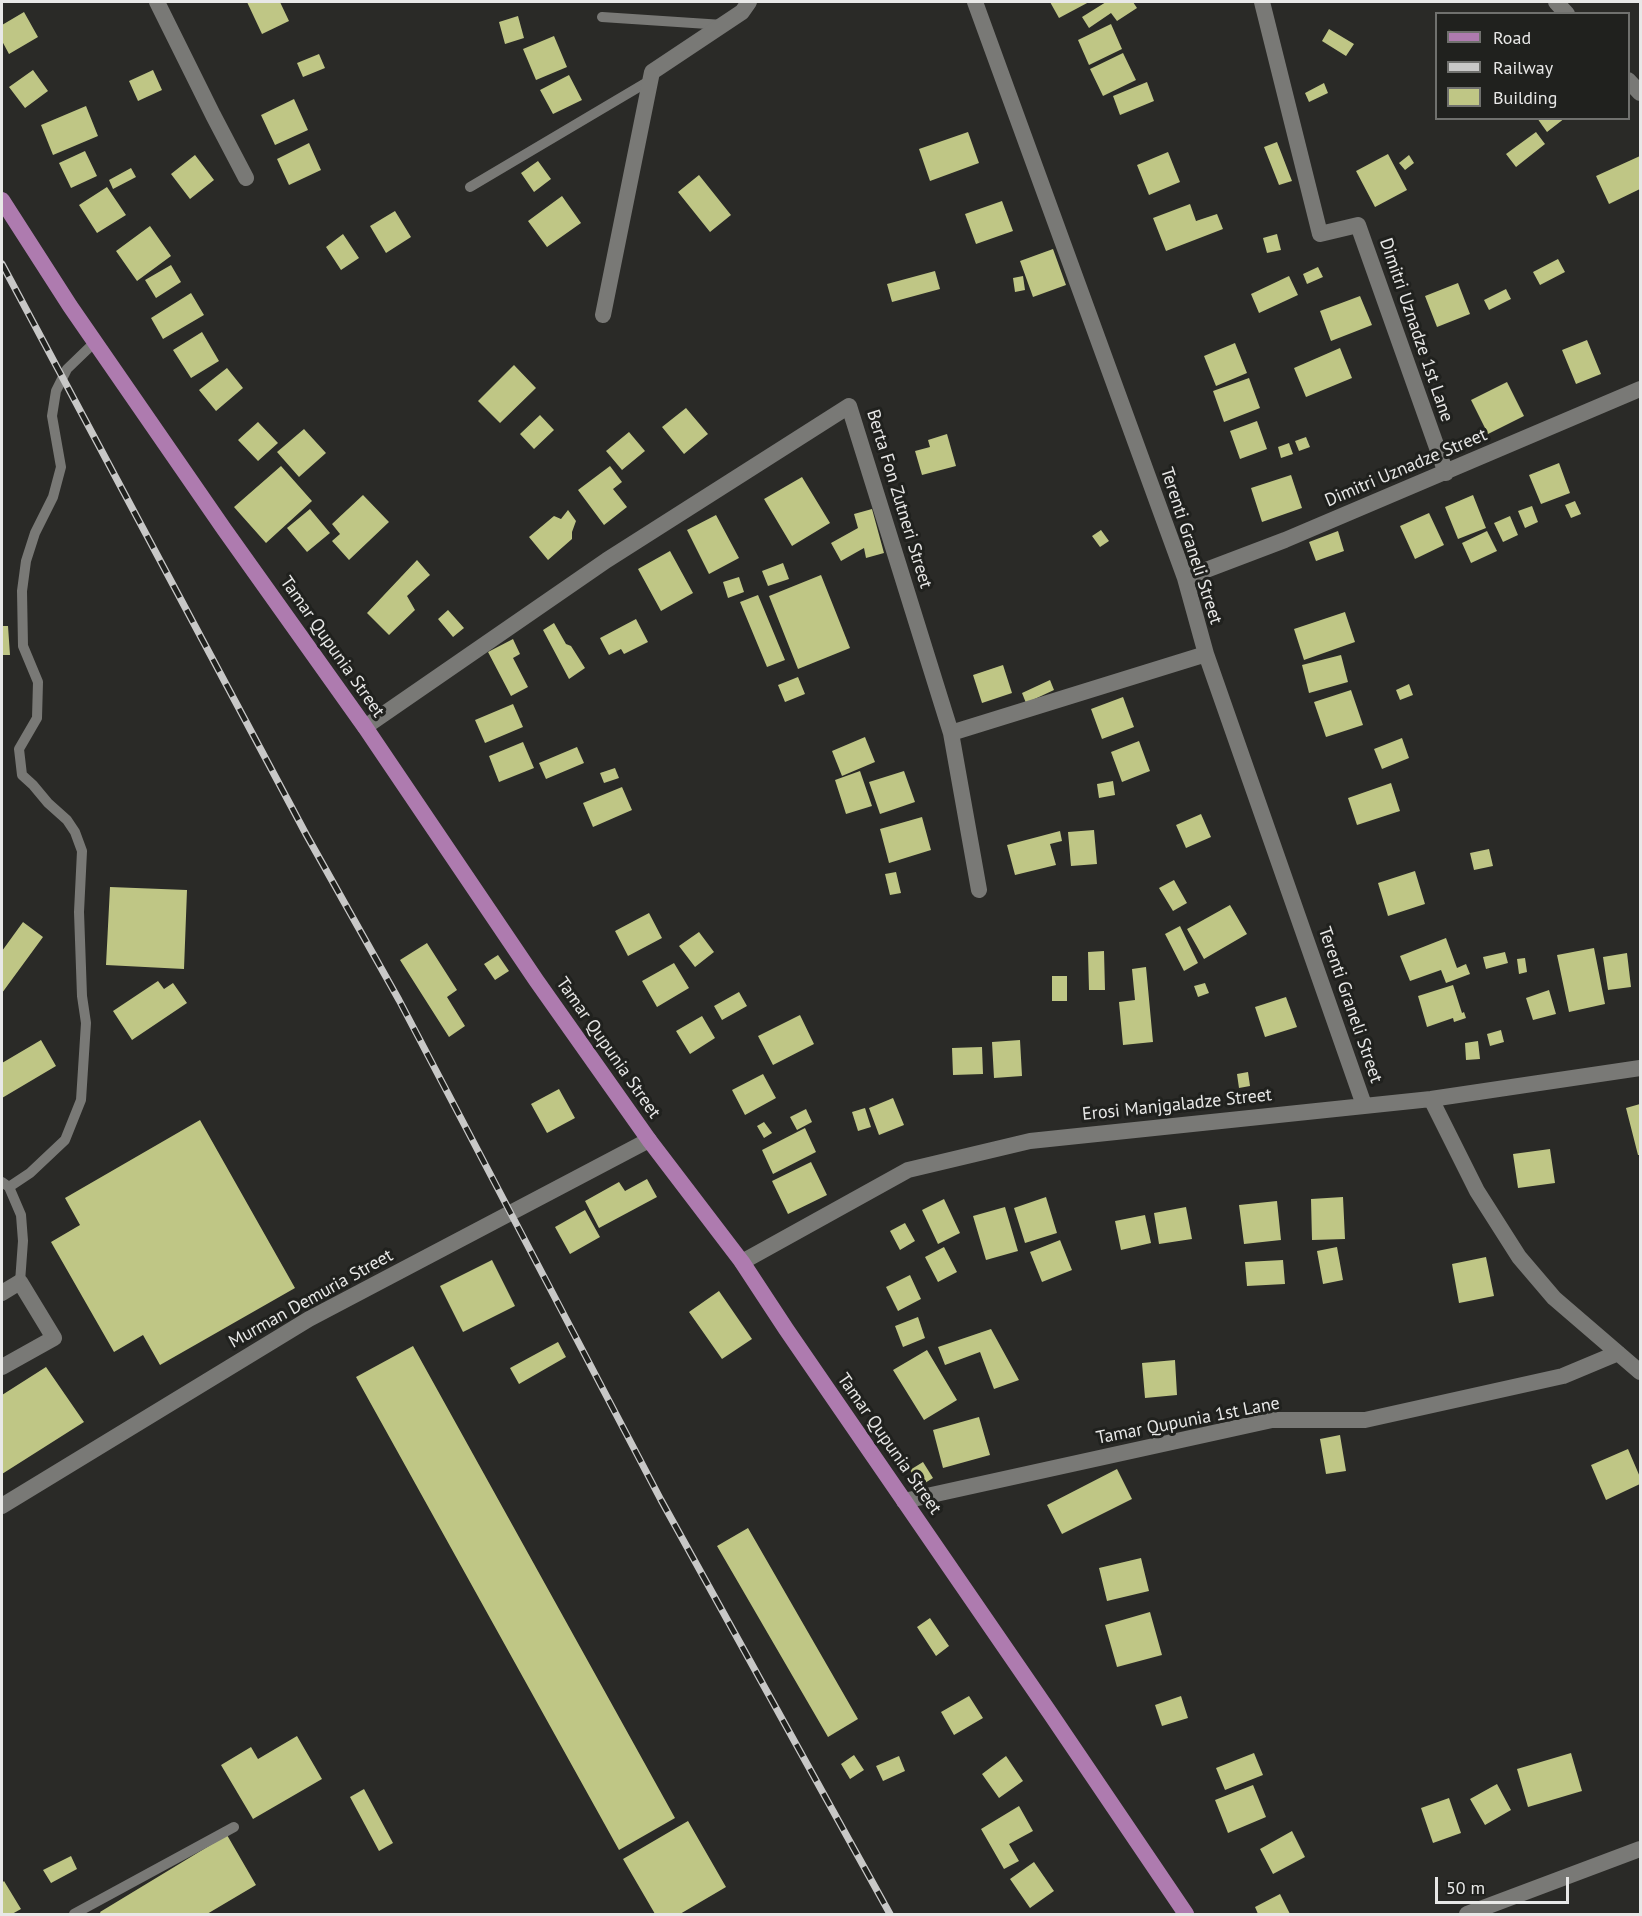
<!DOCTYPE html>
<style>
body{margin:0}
#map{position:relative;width:1642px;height:1916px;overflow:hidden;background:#2a2a27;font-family:"PT Sans",sans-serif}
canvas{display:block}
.frame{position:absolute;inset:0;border:3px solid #e8e8e7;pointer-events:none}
.legend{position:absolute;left:1435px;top:12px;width:195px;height:108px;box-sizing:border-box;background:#20211e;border:2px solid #70716e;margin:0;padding:8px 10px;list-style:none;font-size:18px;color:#e8e8e7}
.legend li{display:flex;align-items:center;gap:12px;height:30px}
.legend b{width:30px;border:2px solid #70716e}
.scale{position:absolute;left:1435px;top:1877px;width:134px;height:27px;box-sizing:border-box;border:3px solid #e8e8e7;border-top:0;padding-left:8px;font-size:18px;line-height:21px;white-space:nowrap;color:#e8e8e7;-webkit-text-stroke:4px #20211e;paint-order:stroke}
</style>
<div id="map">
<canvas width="1642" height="1916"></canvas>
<div class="frame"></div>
<ul class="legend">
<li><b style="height:8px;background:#ae7baf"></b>Road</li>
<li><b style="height:8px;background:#c8c8c7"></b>Railway</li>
<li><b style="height:16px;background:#bfc685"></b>Building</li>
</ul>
<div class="scale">50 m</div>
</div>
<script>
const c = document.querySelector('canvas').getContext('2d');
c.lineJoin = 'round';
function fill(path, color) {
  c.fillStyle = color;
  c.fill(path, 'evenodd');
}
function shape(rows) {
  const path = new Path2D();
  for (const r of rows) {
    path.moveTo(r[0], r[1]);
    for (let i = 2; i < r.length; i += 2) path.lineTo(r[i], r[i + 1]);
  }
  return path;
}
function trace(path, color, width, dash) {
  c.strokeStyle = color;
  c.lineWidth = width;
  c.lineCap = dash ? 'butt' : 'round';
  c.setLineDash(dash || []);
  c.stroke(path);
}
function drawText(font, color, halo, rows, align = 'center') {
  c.font = font + ' "PT Sans",sans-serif';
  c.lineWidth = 6;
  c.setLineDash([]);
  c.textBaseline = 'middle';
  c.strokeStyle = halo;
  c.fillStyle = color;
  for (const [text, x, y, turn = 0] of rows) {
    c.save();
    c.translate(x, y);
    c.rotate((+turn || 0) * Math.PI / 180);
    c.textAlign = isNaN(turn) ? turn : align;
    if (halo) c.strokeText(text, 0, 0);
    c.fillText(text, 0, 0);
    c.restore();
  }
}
fill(shape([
 [247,2,280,2,289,21,262,34],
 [1050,2,1089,2,1059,18],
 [1106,2,1133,2,1137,8,1117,21,1111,13,1089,28,1082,17],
 [24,12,38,37,9,54,2,41,2,25],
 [518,16,524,38,505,44,499,22],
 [1111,24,1122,49,1089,65,1078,40],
 [1329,29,1354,44,1346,56,1322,41],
 [554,36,567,67,536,80,523,49],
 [1123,53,1136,80,1103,96,1090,69],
 [319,54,325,68,303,77,297,63],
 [33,70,48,91,25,108,9,87],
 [153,70,162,90,138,101,129,81],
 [569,75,582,100,553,114,540,90],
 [1147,82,1154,101,1120,115,1113,96],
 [1324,83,1328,93,1309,102,1305,93],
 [294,99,308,130,275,145,261,115],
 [86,106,98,136,53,155,41,125],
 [1537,118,1565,118,1547,132],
 [968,132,979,163,930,181,919,149],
 [1536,132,1545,144,1516,167,1506,154],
 [1277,142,1292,181,1279,185,1264,147],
 [309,143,321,170,289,185,277,159],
 [85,151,97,176,71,188,59,163],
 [1168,152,1180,182,1149,195,1137,165],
 [1388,154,1407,190,1375,207,1356,171],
 [195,155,214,180,190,199,171,174],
 [1409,155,1414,163,1405,170,1399,163],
 [1640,156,1640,189,1609,204,1596,176],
 [538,161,551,179,534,192,521,173],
 [131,168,136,177,113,189,109,180],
 [699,175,731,215,710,232,678,192],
 [107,187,126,215,97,233,79,205],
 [562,196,581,223,547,247,528,221],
 [1002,201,1013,231,976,244,965,214],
 [1190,204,1196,221,1217,214,1223,229,1166,251,1153,218],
 [395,211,411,237,386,253,370,226],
 [150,226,171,256,137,281,116,251],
 [343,234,359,258,341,270,326,247],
 [1277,234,1281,250,1267,253,1263,238],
 [1053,249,1066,285,1033,297,1020,261],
 [1558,259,1565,272,1540,285,1533,272],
 [171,265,181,282,156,298,145,280],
 [1318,267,1323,277,1307,284,1303,274],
 [935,271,940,289,892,302,887,284],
 [1023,276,1025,290,1015,292,1013,278],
 [1289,276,1298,295,1259,313,1251,294],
 [1458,283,1470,314,1437,327,1425,296],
 [1506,289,1511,299,1489,310,1484,300],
 [191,293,204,315,163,339,151,318],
 [1360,296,1372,325,1331,341,1320,311],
 [202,332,219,361,191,378,173,350],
 [1587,340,1601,374,1576,384,1562,350],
 [1235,343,1247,373,1216,386,1204,356],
 [1340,348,1352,378,1306,397,1294,368],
 [514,365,536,388,500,423,478,401],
 [227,368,243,388,216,411,199,390],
 [1249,378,1260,408,1224,422,1213,391],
 [1507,382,1524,416,1488,434,1471,400],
 [686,408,708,434,684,454,662,427],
 [540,415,554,430,534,449,520,434],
 [1257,421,1267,449,1240,459,1230,431],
 [258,422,278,443,258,461,238,440],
 [304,429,326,453,299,477,277,452],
 [629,432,645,451,622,470,606,451],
 [947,434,956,466,922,475,915,451,930,447,928,440],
 [1306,437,1310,447,1299,451,1295,441],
 [1289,443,1293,454,1281,458,1278,447],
 [1559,463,1570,493,1541,504,1529,475],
 [281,466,312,501,266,543,234,507],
 [610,466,622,482,613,489,627,507,604,525,578,490],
 [1291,475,1302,508,1262,522,1251,488],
 [802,477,830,523,792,546,764,499],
 [363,495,389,522,349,560,332,541,340,534,332,524],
 [1473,495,1486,528,1458,539,1445,507],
 [1575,501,1581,514,1571,518,1565,505],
 [1532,506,1538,522,1525,528,1518,511],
 [310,509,330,533,307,552,287,528],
 [872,509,884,553,866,558,864,548,841,561,831,543,858,528,854,514],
 [568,510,576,521,572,532,572,539,548,560,529,537,554,516,561,519],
 [1429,513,1444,545,1415,559,1400,526],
 [716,515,739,558,709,574,687,530],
 [1510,516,1518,535,1503,542,1494,523],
 [1101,530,1109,541,1100,547,1092,536],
 [1338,531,1344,551,1316,561,1309,542],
 [1487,531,1497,551,1471,563,1462,543],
 [670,551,693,593,661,611,638,569],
 [417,560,430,575,407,596,415,610,389,635,367,613],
 [783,563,789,579,768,586,762,571],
 [821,575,850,648,798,669,769,596],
 [739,577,744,592,728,598,723,582],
 [758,595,785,660,767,667,740,602],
 [448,610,464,628,453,637,438,619],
 [1345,612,1355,642,1304,660,1294,629],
 [636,619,648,642,624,654,621,649,609,655,600,638],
 [554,623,566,644,571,646,585,668,569,679,543,630],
 [2,626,8,626,10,655,2,655],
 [513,639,520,654,513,658,528,687,511,696,488,652],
 [1341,655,1348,682,1309,693,1302,665],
 [1003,665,1012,693,982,703,973,675],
 [798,677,805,694,785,702,778,685],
 [1050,680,1054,690,1026,703,1022,693],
 [1409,684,1413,695,1400,700,1396,690],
 [1351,690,1363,725,1326,737,1314,702],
 [1123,697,1134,727,1102,739,1091,709],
 [513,704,523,727,485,743,475,720],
 [865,737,875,762,842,776,832,751],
 [1402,738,1409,758,1382,769,1374,749],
 [1139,741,1150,771,1122,782,1111,752],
 [523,742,534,768,499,782,489,756],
 [577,747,584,763,546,779,539,763],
 [615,768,619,778,604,783,600,773],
 [860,771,872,806,846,814,835,780],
 [904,771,915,802,880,814,869,782],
 [1113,781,1115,795,1099,798,1097,784],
 [1391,783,1400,811,1357,825,1348,798],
 [622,787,632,810,593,827,583,803],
 [1201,814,1211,837,1186,848,1176,825],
 [922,817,931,850,889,863,880,829],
 [1094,830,1097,864,1071,866,1068,832],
 [1060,831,1062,841,1050,844,1056,865,1015,875,1007,845],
 [1489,849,1493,866,1474,870,1470,853],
 [1415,871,1425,904,1388,916,1378,883],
 [896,872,901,893,890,895,885,874],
 [1174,880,1187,903,1173,911,1159,888],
 [110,887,187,890,184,969,106,965],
 [1230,905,1247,934,1204,959,1187,929],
 [649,913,662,938,628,956,615,931],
 [23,922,43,937,2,993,2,951],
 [1180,926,1198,963,1184,971,1165,934],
 [699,932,714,952,695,967,679,946],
 [1446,938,1457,968,1466,964,1470,974,1446,983,1441,970,1410,981,1400,956],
 [427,943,457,990,447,997,465,1026,449,1037,400,960],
 [1594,948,1605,1004,1569,1012,1557,955],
 [1104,951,1105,990,1089,990,1088,952],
 [1505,952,1508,963,1486,969,1483,957],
 [1627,953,1631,987,1608,990,1603,957],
 [498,955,509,971,495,980,484,964],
 [1525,958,1527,972,1519,974,1517,959],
 [674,963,689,988,657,1007,642,981],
 [1146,967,1153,1042,1123,1045,1119,1002,1135,1000,1132,969],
 [1052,976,1067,976,1067,1001,1052,1001],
 [158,981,164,989,173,983,187,1003,132,1040,113,1011],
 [1205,983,1209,993,1198,997,1194,986],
 [1453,985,1462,1013,1464,1012,1466,1018,1454,1022,1453,1018,1427,1027,1418,996],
 [1549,990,1556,1014,1533,1020,1526,998],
 [739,992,747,1006,722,1020,714,1006],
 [1286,997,1297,1027,1265,1037,1255,1007],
 [800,1015,814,1044,773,1065,758,1036],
 [702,1016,715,1038,690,1054,676,1031],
 [1501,1030,1504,1042,1490,1046,1487,1034],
 [41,1040,56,1066,2,1098,2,1063],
 [1020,1040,1022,1076,994,1078,992,1042],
 [1478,1041,1480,1059,1466,1060,1465,1043],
 [982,1047,983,1074,953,1075,952,1048],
 [1248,1072,1250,1086,1239,1088,1237,1074],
 [763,1074,776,1098,745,1115,732,1090],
 [559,1089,575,1118,547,1133,531,1104],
 [893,1098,904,1125,879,1135,869,1108],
 [1640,1104,1640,1155,1638,1155,1626,1108],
 [865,1108,871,1127,858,1131,852,1112],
 [806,1109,812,1122,797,1130,790,1117],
 [200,1120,295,1288,160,1365,143,1335,114,1352,51,1242,80,1225,65,1198],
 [764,1122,772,1133,764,1138,757,1126],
 [805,1128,816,1152,773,1174,762,1150],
 [1550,1149,1555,1183,1518,1188,1513,1154],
 [811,1162,827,1195,788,1214,772,1181],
 [647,1179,657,1197,599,1228,585,1201,619,1182,625,1191],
 [1046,1197,1057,1233,1025,1243,1014,1208],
 [1343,1197,1345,1239,1312,1240,1311,1199],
 [944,1199,960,1233,938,1244,922,1210],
 [1277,1201,1281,1240,1244,1244,1239,1205],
 [1005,1207,1018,1251,986,1260,973,1216],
 [1186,1207,1192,1239,1159,1244,1154,1213],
 [585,1210,600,1237,570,1254,555,1227],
 [1145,1215,1151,1243,1121,1250,1115,1221],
 [905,1223,915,1241,900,1250,890,1231],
 [1060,1240,1072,1270,1042,1282,1030,1252],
 [944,1247,957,1272,938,1282,925,1257],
 [1337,1247,1343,1280,1323,1284,1317,1251],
 [1486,1257,1494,1296,1459,1303,1452,1264],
 [492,1260,515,1306,463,1332,440,1286],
 [1283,1260,1285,1284,1247,1286,1245,1262],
 [910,1275,921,1299,898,1311,886,1287],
 [719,1291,752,1339,722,1359,689,1312],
 [918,1317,925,1338,903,1347,895,1326],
 [991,1329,1019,1380,994,1389,980,1352,945,1365,938,1347],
 [558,1342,566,1357,519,1384,510,1368],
 [413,1346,675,1818,619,1850,356,1377],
 [927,1350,957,1400,924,1420,893,1370],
 [1175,1360,1177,1395,1145,1398,1142,1363],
 [46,1367,84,1422,2,1474,2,1395],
 [979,1417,990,1455,943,1468,933,1430],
 [1340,1435,1346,1471,1326,1474,1320,1439],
 [1628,1449,1640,1477,1640,1484,1606,1500,1591,1465],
 [923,1462,933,1478,920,1486,910,1470],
 [1117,1469,1132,1499,1062,1534,1047,1505],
 [748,1528,858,1719,828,1737,717,1546],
 [1141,1558,1149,1591,1107,1601,1099,1568],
 [1150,1612,1162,1655,1117,1667,1105,1625],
 [930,1618,949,1646,936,1656,917,1627],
 [969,1696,983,1718,954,1735,941,1712],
 [1181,1696,1188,1718,1162,1726,1155,1705],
 [297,1736,322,1779,253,1819,221,1765,251,1747,258,1759],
 [1254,1753,1263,1775,1225,1790,1216,1768],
 [1571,1753,1582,1791,1528,1807,1517,1769],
 [854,1755,864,1770,850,1779,841,1764],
 [899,1756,905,1771,883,1781,876,1766],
 [1006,1756,1023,1781,999,1798,982,1774],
 [1497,1784,1511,1810,1485,1825,1470,1799],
 [1253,1785,1266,1817,1228,1833,1215,1800],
 [364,1789,393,1843,379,1851,350,1797],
 [1449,1798,1461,1833,1433,1843,1421,1808],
 [1019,1806,1033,1831,1009,1844,1019,1861,1004,1869,981,1829],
 [688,1821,726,1887,680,1914,655,1914,623,1859],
 [1292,1831,1305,1857,1273,1874,1260,1849],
 [227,1835,256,1885,207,1914,101,1914,100,1912],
 [71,1856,77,1869,51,1883,43,1870],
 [1034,1862,1054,1891,1030,1908,1010,1879],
 [4,1881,21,1909,12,1914,2,1914,2,1883],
 [1280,1894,1290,1914,1258,1914,1255,1907]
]), '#bfc685');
trace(shape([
 [602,17,723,25],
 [470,187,649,81],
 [2,1182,9,1187,21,1215,23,1241,20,1282],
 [9,1187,30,1173,65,1140,81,1100,86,1023,82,996,79,912,82,851,75,832,67,820,48,803,33,785,22,775,19,749,37,718,38,682,23,646,22,591,26,561,35,533,53,497,61,467,52,416,56,391,67,369,95,342],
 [74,1914,234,1827]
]), '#797976', 10);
trace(shape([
 [157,2,213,115,246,178],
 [975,2,1185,578,1206,654,1364,1105],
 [1262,2,1320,234,1358,225,1446,473],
 [1556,2,1567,14],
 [1628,80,1640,93],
 [603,315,652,72,742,12,749,2],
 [1185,578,1285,540,1640,389],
 [365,727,607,560,849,406,951,733,979,890],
 [951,733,1206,654],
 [1431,1099,1477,1191,1519,1257,1554,1298,1640,1372],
 [742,1262,908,1170,1030,1141,1431,1099,1640,1068],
 [2,1293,20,1282,54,1338,2,1367],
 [904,1501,1272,1420,1365,1420,1563,1376,1618,1353],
 [2,1506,309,1319,649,1140],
 [1467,1914,1640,1849]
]), '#797976', 16);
trace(shape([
 [2,200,70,306,224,529,365,727,536,980,649,1140,742,1262,786,1329,1050,1713,1186,1914]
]), '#ae7baf', 16);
const rail = shape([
 [2,264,307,836,399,1000,661,1500,890,1914]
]);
trace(rail, '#c8c8c7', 7);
trace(rail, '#20211e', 4.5, [14]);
drawText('18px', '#e8e8e7', '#20211e', [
 ["Dimitri Uznadze 1st Lane",1416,330,71],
 ["Dimitri Uznadze Street",1406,468,-23],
 ["Berta Fon Zutneri Street",899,499,73],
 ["Terenti Graneli Street",1191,546,72],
 ["Tamar Qupunia Street",332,647,55],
 ["Terenti Graneli Street",1350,1005,71],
 ["Tamar Qupunia Street",608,1048,55],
 ["Erosi Manjgaladze Street",1177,1105,-6],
 ["Murman Demuria Street",311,1299,-29],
 ["Tamar Qupunia 1st Lane",1188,1421,-11],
 ["Tamar Qupunia Street",889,1444,55]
]);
</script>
